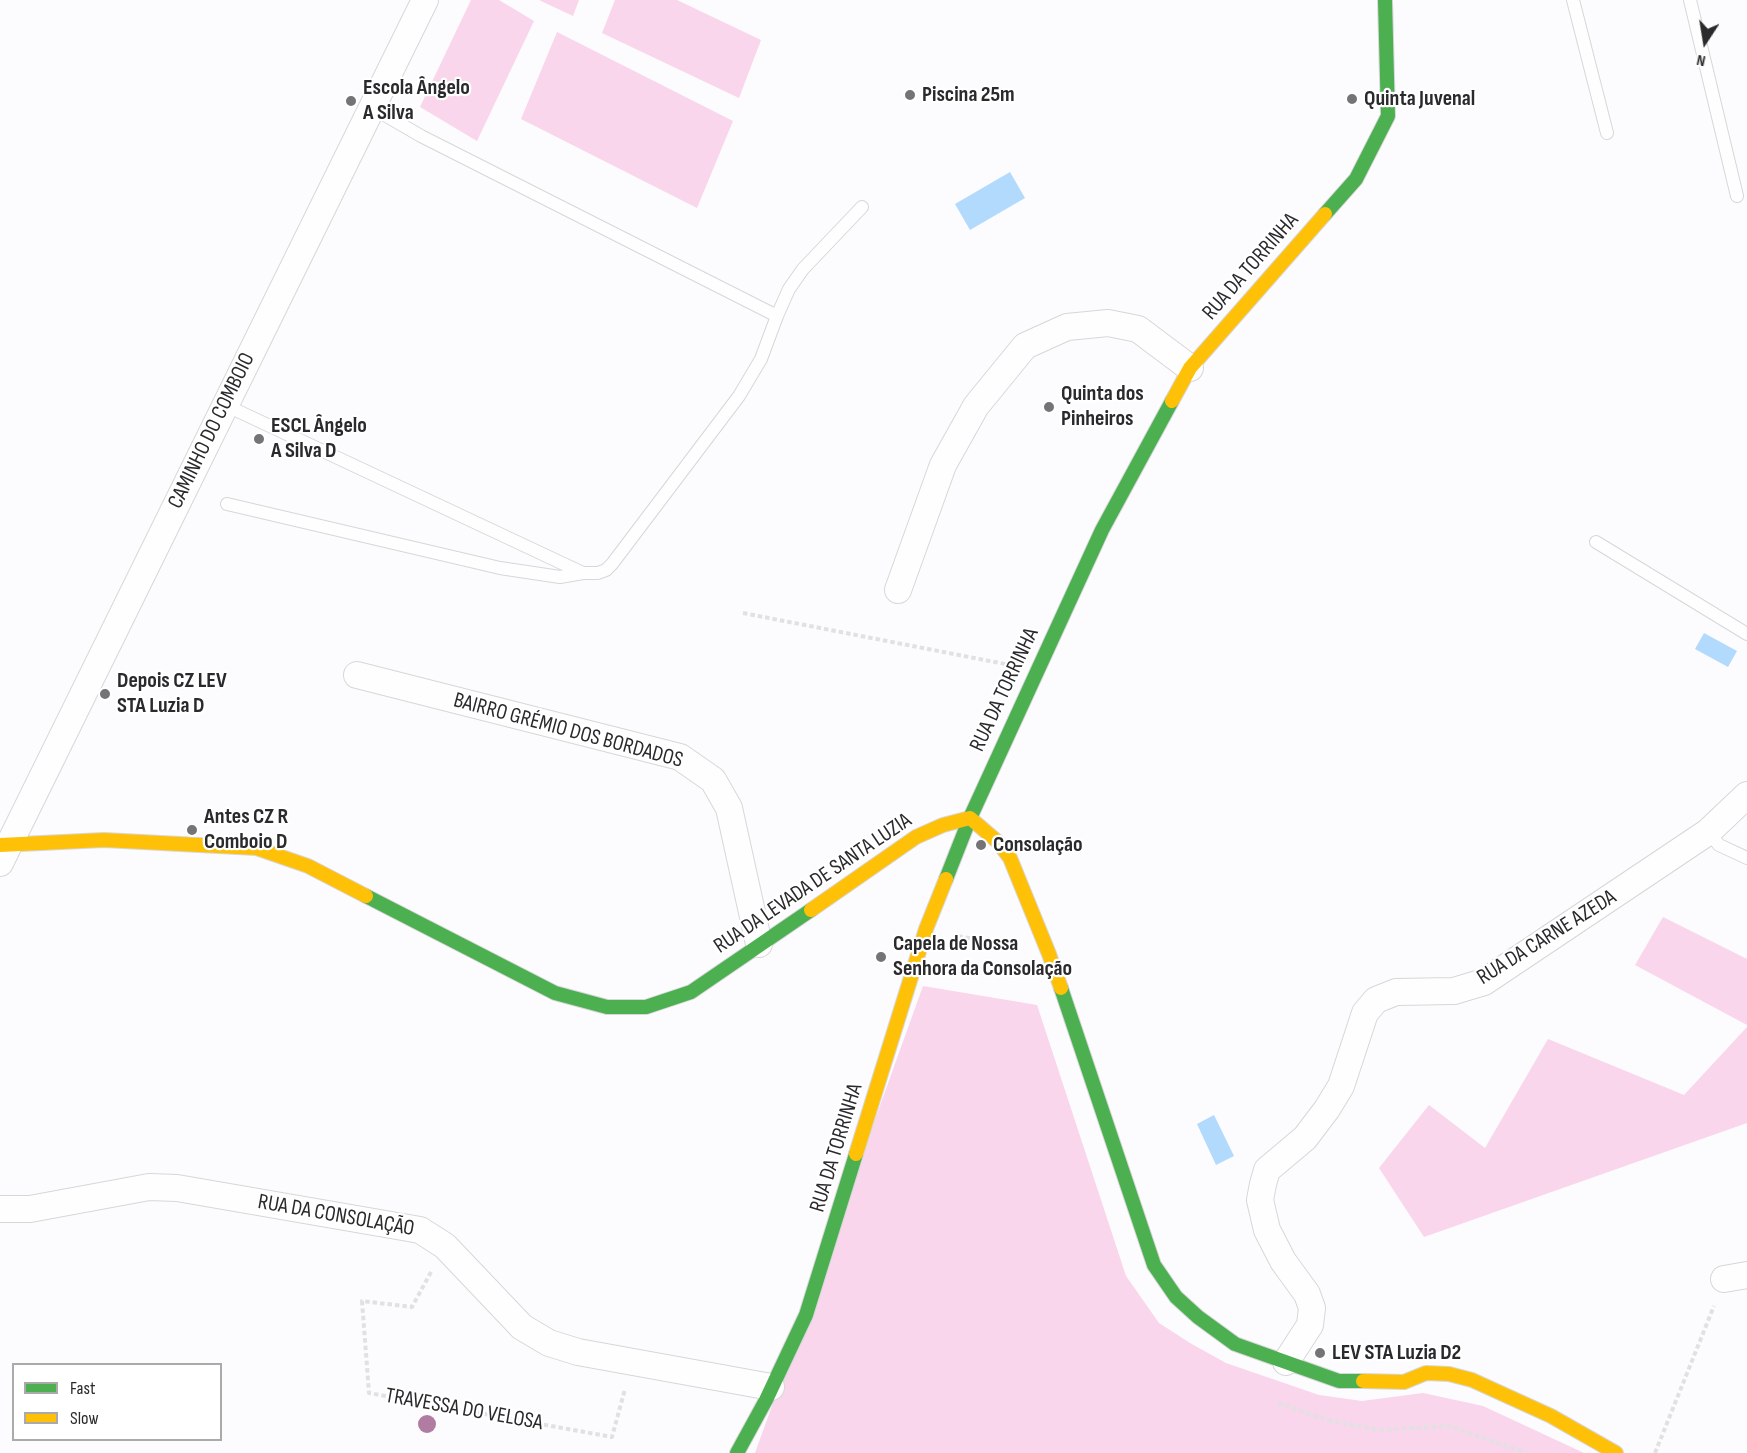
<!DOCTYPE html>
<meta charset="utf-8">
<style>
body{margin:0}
#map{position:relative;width:1747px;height:1453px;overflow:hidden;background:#fcfbfe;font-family:"Sofia Sans Condensed",sans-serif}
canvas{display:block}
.legend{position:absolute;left:12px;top:1363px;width:210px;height:78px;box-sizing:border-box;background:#fff;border:2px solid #aaaaab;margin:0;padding:8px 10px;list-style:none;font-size:18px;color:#2a2a2c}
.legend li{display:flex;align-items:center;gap:12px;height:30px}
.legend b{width:30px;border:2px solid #aaaaab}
.north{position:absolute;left:1675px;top:12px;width:60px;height:60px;-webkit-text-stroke:4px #fff;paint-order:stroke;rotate:192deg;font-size:16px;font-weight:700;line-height:24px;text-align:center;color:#2a2a2c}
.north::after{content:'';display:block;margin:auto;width:21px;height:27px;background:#2a2a2c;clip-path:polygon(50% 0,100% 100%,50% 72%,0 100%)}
</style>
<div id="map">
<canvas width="1747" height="1453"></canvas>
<ul class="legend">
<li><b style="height:8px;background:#4caf50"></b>Fast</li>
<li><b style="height:8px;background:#ffc107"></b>Slow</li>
</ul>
<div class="north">N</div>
</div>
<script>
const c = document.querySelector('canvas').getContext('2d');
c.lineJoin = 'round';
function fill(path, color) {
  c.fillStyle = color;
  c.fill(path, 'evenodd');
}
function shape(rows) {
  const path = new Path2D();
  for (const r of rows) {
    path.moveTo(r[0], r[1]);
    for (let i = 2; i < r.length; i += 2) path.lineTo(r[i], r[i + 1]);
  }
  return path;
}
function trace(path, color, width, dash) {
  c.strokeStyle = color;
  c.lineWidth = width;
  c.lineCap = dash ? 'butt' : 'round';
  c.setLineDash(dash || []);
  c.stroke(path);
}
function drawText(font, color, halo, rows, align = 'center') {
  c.font = font + ' "Sofia Sans Condensed",sans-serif';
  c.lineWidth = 4.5;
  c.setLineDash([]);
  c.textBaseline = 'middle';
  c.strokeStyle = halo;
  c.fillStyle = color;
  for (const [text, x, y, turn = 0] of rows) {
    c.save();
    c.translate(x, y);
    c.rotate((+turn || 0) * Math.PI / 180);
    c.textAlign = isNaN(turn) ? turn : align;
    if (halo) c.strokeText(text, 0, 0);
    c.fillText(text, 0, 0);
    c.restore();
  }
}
fill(shape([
 [471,0,499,0,534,21,477,141,420,107],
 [539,0,579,0,573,16],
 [615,0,677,0,761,40,739,98,602,33],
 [557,32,733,121,697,208,521,119],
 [1663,917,1747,959,1747,1025,1635,965],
 [923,986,1037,1005,1126,1276,1159,1323,1190,1343,1226,1363,1319,1395,1362,1401,1423,1393,1483,1406,1584,1453,755,1453],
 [1747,1027,1747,1123,1424,1237,1379,1168,1429,1105,1485,1148,1548,1039,1684,1095]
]), '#f9d6eb');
fill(shape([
 [1010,172,1025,198,970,230,955,204],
 [1704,633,1737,651,1728,667,1695,649],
 [1214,1115,1234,1156,1216,1165,1197,1124]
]), '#b2dafd');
const lane = shape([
 [1573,0,1607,133],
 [1690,0,1737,196],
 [371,107,421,136,777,316,789,289,803,269,862,207],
 [225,405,568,566,583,573,598,573,606,570,612,564,739,396,761,359,777,316],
 [227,504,500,568,560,577,583,573],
 [1596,542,1747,634],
 [1708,832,1719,845,1747,858]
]);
const street = shape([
 [898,590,943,465,976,406,1025,346,1067,327,1108,323,1138,329,1190,368],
 [357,675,680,757,713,780,729,808,759,944],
 [0,863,425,0],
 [0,1209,30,1209,149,1187,177,1188,420,1230,445,1246,522,1327,549,1343,578,1352,771,1387],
 [1724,1279,1747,1275],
 [1286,1362,1310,1325,1312,1308,1307,1294,1283,1261,1267,1230,1260,1200,1263,1184,1267,1170,1305,1138,1327,1109,1341,1086,1365,1013,1376,1000,1396,992,1454,991,1484,982,1708,832,1747,795]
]);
const fast = shape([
 [1325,214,1356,179,1388,116,1385,0],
 [946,879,970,818,1102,530,1172,401],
 [366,896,555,993,607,1007,646,1007,691,992,811,910],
 [1061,988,1154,1265,1176,1297,1198,1317,1235,1344,1339,1381,1363,1381],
 [737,1453,766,1400,806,1315,856,1154]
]);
const slow = shape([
 [1172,401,1190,368,1325,214],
 [0,845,104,840,256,848,308,866,366,896],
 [811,910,916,837,943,825,970,818,998,842,1010,858,1049,954,1061,988],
 [856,1154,926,929,946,879],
 [1363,1381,1404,1382,1426,1373,1449,1374,1472,1380,1551,1416,1616,1453]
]);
trace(lane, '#d7d7d9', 14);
trace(street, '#d7d7d9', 28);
trace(fast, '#d7d7d9', 16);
trace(slow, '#d7d7d9', 16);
trace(shape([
 [743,613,1005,664],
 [958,936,1010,946],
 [431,1272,412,1307,362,1301,369,1393,612,1437,625,1389],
 [1278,1403,1330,1421,1381,1430,1449,1426,1527,1453],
 [1655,1453,1714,1306]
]), '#e1e1e2', 4, [4.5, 3]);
trace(lane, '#fffeff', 12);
trace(street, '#fffeff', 26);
trace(fast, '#4caf50', 14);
trace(slow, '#ffc107', 14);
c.fillStyle = '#b07ca1';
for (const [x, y] of [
 [427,1424]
]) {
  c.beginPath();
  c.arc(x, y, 9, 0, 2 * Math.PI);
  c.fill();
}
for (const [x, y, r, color] of [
 [910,95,6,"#747376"],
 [1352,99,6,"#747376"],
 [351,101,6,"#747376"],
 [1049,407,6,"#747376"],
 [259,439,6,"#747376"],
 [105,694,6,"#747376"],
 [192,830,6,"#747376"],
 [981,845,6,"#747376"],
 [881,957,6,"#747376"],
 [1320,1353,6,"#747376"]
]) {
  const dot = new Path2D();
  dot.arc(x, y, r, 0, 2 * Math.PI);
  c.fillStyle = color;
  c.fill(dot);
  trace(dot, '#fff', 2);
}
drawText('bold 22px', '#2a2a2c', '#fff', [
 ["Escola Ângelo",363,88],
 ["A Silva",363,113],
 ["Piscina 25m",922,95],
 ["Quinta Juvenal",1364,99],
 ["Quinta dos",1061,394],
 ["Pinheiros",1061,419],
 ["ESCL Ângelo",271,426],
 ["A Silva D",271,451],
 ["Depois CZ LEV",117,681],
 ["STA Luzia D",117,706],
 ["Antes CZ R",204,817],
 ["Comboio D",204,842],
 ["Consolação",993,845],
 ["Capela de Nossa",893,944],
 ["Senhora da Consolação",893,969],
 ["LEV STA Luzia D2",1332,1353]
], 'left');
drawText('22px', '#2a2a2c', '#fff', [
 ["RUA DA TORRINHA",1251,267,-49],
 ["CAMINHO DO COMBOIO",212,431,-64],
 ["RUA DA TORRINHA",1005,690,-65],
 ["BAIRRO GRÉMIO DOS BORDADOS",568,731,15],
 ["RUA DA LEVADA DE SANTA LUZIA",813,884,-34],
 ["RUA DA CARNE AZEDA",1547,938,-32],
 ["RUA DA TORRINHA",837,1148,-73],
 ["RUA DA CONSOLAÇÃO",336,1216,10],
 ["TRAVESSA DO VELOSA",464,1410,10]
]);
</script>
